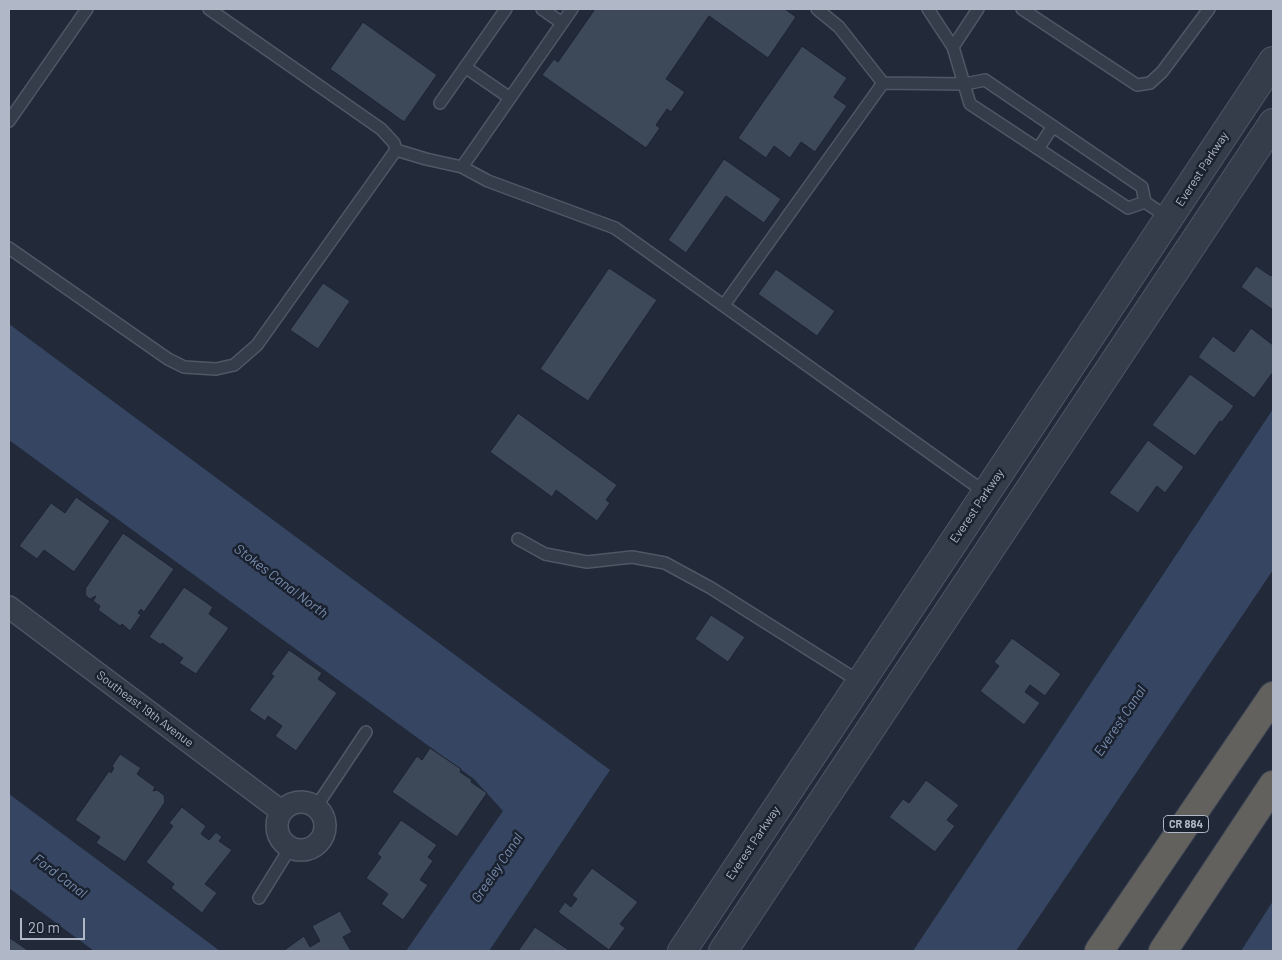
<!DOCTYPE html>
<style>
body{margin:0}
#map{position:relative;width:1282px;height:960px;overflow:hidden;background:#222a3a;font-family:Barlow,sans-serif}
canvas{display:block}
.frame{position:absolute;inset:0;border:10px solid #b0b7c6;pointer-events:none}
.scale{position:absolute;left:20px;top:918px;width:65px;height:22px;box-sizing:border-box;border:2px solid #b0b7c6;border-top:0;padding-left:6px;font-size:15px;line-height:18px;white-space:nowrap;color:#b0b7c6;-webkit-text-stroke:4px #1b222f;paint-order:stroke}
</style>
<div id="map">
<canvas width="1282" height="960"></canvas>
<div class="frame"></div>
<div class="scale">20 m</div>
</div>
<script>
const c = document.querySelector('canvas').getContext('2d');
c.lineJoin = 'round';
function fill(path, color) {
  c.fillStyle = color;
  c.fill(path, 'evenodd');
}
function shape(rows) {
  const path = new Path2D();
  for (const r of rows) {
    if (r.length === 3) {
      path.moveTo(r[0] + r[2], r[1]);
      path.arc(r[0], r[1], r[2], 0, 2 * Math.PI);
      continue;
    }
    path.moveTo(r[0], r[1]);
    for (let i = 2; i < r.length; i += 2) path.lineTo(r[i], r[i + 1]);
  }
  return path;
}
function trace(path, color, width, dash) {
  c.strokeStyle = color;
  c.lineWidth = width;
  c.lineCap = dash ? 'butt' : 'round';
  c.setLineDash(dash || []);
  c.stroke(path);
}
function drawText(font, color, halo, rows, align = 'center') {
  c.font = font + ' Barlow,sans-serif';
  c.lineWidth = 5;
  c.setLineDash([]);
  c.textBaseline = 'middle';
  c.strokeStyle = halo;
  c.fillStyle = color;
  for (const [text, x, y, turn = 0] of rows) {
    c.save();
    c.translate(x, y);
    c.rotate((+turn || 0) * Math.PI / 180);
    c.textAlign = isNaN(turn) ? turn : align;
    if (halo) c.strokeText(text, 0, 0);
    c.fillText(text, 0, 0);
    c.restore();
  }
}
fill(shape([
 [9,324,610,770,489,951,406,951,503,811,474,779,9,440],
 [1273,409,1273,570,1016,951,913,951],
 [9,794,220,951,94,951,9,888],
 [1273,901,1273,951,1241,951,1243,948]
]), '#354562');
const building = shape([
 [595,9,785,9,796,17,768,58,709,16,666,79,685,92,671,112,667,109,656,125,660,128,646,148,542,75,554,59,558,62,595,9],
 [363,22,437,75,404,122,330,69,363,22],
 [802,46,847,78,834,97,847,106,815,152,801,142,790,158,774,146,766,158,738,138,802,46],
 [724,159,781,199,764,223,726,196,686,253,668,240,724,159],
 [1256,266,1271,276,1273,273,1273,310,1241,287,1256,266],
 [609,268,657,300,588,401,540,369,609,268],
 [776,269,835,311,817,336,758,294,776,269],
 [323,283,350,301,318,349,290,330,323,283],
 [1251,328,1273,345,1273,372,1254,398,1198,357,1213,336,1234,352,1251,328],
 [1190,374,1234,406,1222,422,1220,421,1195,456,1152,425,1190,374],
 [518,413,617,485,606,500,610,503,597,521,556,490,552,497,490,452,518,413],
 [1148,440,1184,467,1165,493,1157,486,1138,513,1109,493,1148,440],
 [76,497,110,521,74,572,44,550,37,559,19,546,51,503,65,513,76,497],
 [123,533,174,569,144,612,141,609,138,613,141,615,130,631,122,624,120,626,98,610,100,606,93,601,96,596,90,599,86,596,85,592,86,590,85,589,123,533],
 [184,587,213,607,209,614,229,628,196,674,179,663,183,658,162,643,161,645,149,637,184,587],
 [711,615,745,637,728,662,695,639,711,615],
 [1012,638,1061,674,1045,696,1030,685,1025,692,1040,703,1024,725,980,691,999,666,994,662,1012,638],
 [289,650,322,673,318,679,337,693,296,751,275,736,282,726,268,716,265,721,249,710,274,676,271,674,289,650],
 [430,748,461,769,460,772,472,780,471,782,487,793,457,837,392,792,417,756,422,760,430,748],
 [120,754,141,768,137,774,155,787,153,791,157,790,164,795,165,802,125,862,96,843,100,837,75,820,109,771,111,773,114,768,112,766,120,754],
 [926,780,959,805,947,820,955,826,935,852,889,817,903,799,909,803,926,780],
 [182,807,206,826,201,834,209,840,216,832,222,837,219,841,232,850,205,884,217,893,202,913,171,888,174,884,146,862,173,826,169,823,182,807],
 [401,820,437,845,428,857,433,861,420,880,428,885,403,920,381,904,388,894,366,878,381,857,377,854,401,820],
 [592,868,638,902,620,924,625,928,609,950,558,912,565,902,571,907,577,899,572,895,592,868],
 [340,911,352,932,343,937,351,951,283,951,304,936,310,947,320,941,312,926,340,911],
 [535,927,570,951,518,951,535,927],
 [10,938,29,951,9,951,10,938]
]);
fill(building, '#3d4859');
trace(building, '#1d2431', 1);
const service = shape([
 [542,9,562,23],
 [572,9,462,167,488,181,615,228,986,493],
 [928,9,953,47],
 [978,9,953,47,970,104,1128,208,1145,202],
 [1022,9,1137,85,1150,83,1162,72,1209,9],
 [465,67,510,98],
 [883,83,965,84,985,80,1142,187,1145,202,1170,219],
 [440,103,506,9],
 [9,121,87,9],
 [1038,149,1053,126],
 [396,150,426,159,462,167],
 [9,248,168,359,184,367,216,369,234,365,257,345,396,150,394,143,381,129,209,9],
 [724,305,883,83,839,27,817,9],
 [518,539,545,554,587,562,632,557,665,563,711,588,860,682],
 [316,807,366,732],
 [259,898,290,848]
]);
const minor = shape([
 [9,607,281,811],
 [301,826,24]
]);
const tertiary = shape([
 [682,951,1273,61],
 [723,951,1273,123]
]);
const trunk = shape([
 [1099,951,1273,696],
 [1163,951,1273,785]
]);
trace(service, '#505765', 14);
trace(minor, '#505765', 24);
trace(tertiary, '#505765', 30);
trace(trunk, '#404755', 30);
trace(service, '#353c4a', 11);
trace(minor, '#353c4a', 21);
trace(tertiary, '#353c4a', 28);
trace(trunk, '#62615e', 28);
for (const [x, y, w] of [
 [1186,824,45]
]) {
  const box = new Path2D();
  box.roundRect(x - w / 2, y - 8.5, w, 17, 4);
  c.fillStyle = '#1b222f';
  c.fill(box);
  trace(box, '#b0b7c6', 1);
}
drawText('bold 11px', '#b0b7c6', null, [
 ["CR 884",1186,824]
]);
drawText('12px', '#b0b7c6', '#1b222f', [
 ["Everest Parkway",1202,169,-57],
 ["Everest Parkway",977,506,-56],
 ["Southeast 19th Avenue",145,709,37],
 ["Everest Parkway",753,843,-56]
]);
drawText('italic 14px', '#788caf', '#1b222f', [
 ["Stokes Canal North",281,581,37],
 ["Everest Canal",1120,721,-56],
 ["Greeley Canal",497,868,-56],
 ["Ford Canal",60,876,37]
]);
</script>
